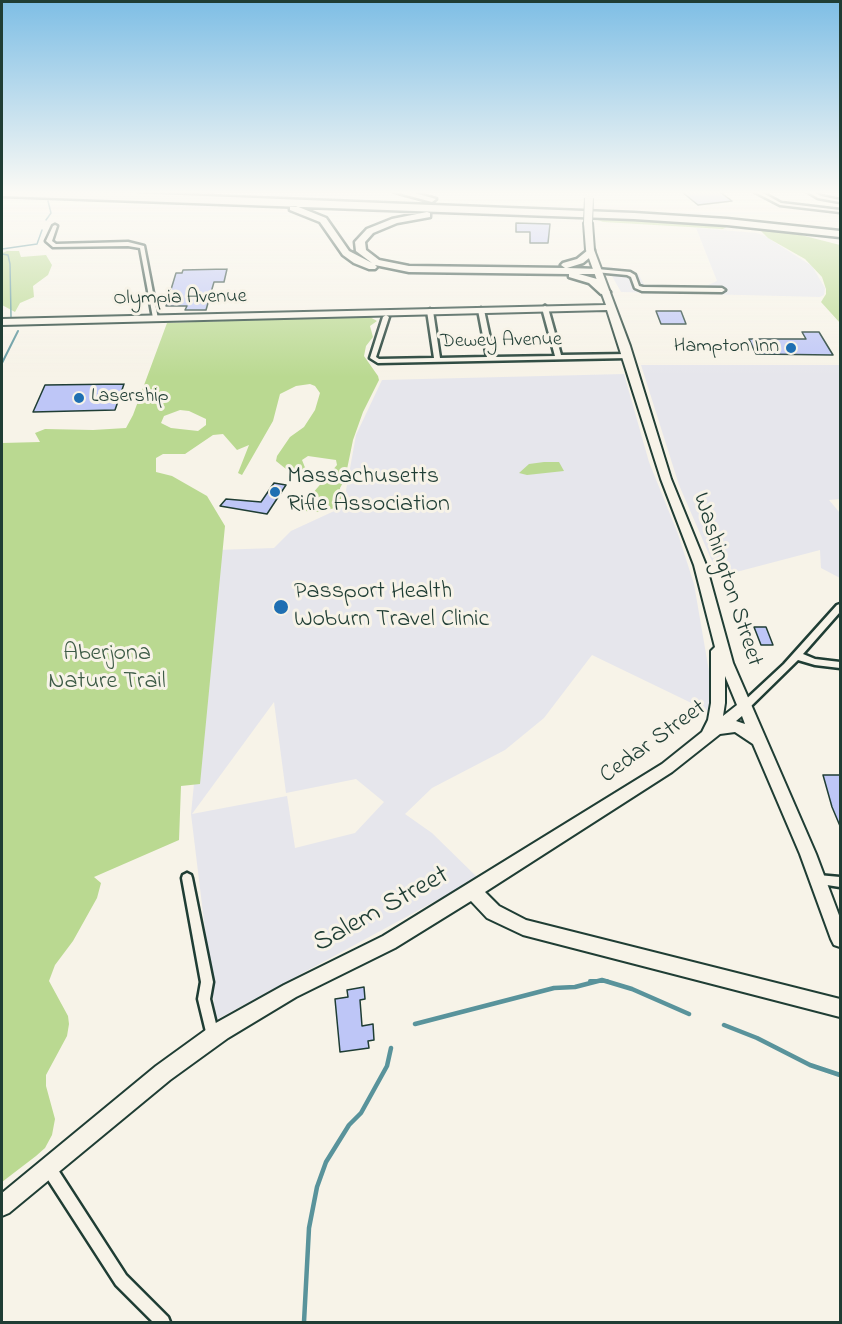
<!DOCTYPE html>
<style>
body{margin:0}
#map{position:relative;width:842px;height:1324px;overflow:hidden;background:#f7f3e8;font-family:"Indie Flower",sans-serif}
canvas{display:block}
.frame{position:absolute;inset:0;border:3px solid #1f3d34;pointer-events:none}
</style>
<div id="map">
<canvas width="842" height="1324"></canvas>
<div class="frame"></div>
</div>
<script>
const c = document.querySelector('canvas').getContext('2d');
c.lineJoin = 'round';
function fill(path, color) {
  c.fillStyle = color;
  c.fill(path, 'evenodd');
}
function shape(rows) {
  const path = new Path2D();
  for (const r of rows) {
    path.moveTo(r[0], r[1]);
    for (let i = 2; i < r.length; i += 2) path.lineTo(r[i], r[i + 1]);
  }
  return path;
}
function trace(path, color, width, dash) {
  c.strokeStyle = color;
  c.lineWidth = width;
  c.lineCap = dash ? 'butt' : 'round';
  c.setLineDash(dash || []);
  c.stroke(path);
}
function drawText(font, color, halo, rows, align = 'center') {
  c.font = font + ' "Indie Flower",sans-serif';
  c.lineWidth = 6;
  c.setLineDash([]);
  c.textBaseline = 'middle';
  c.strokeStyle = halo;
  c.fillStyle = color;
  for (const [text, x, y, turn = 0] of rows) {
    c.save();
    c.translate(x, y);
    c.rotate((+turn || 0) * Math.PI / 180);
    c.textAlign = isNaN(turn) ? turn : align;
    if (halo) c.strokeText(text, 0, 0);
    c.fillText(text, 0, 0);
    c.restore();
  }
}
fill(shape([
 [696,228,757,233,765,236,812,266,825,288,824,295,820,297,621,292,607,267,633,271,639,275,645,286,704,287,717,281],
 [641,365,840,365,840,499,829,500,840,513,840,578,821,568,820,550,721,576,711,559,679,485],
 [624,374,649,462,678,534,694,584,711,683,708,711,592,655,544,718,505,750,432,788,405,814,432,833,478,878,216,1020,191,814,217,550,274,548,291,531,343,507,356,435,382,380],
 [274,702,286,793,356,779,384,802,355,833,295,848,287,796,192,814]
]), '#e6e6ec');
fill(shape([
 [600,218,675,222,727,227,723,229,603,222,595,219],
 [767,230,801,235,840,245,840,323,821,302,826,294,826,289,822,277,805,259,768,238,761,231],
 [7,251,19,251,21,257,46,255,52,265,48,275,33,286,34,297,20,303,15,312,2,305,2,253],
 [368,316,377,321,370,326,373,337,366,346,364,356,378,376,379,380,363,412,353,440,345,479,340,488,341,499,338,507,320,512,305,511,294,506,312,494,337,465,336,460,308,456,302,460,306,470,301,471,286,469,276,461,277,456,290,437,304,427,315,410,320,393,315,386,310,384,296,386,280,394,273,421,242,475,238,473,249,445,237,450,223,434,213,435,185,454,163,454,156,458,156,472,172,476,207,496,225,526,200,784,181,786,179,840,94,877,101,883,97,898,73,941,55,965,49,981,68,1016,69,1024,67,1036,46,1075,46,1086,55,1119,52,1135,45,1148,36,1156,2,1182,2,443,40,442,35,433,45,429,93,430,126,428,133,415,167,323],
 [180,410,189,411,206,419,206,425,198,431,171,428,161,423,164,416],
 [544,462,559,462,564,471,527,475,519,473,529,464]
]), '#bad991');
trace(shape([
 [46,220,51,213,48,201],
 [2,249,37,244,42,230],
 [2,254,8,255,10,264,11,317]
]), '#59939b', 1.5);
trace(shape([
 [2,363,18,331]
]), '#59939b', 2);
trace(shape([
 [590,981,607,981]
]), '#59939b', 4);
trace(shape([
 [415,1024,554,988,575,987,602,980,632,989,689,1014],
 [724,1025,757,1038,810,1065,840,1075],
 [304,1322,309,1228,317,1187,326,1162,349,1125,361,1113,387,1066,391,1048]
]), '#59939b', 4.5);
const building = shape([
 [682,192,720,192,732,201,698,205,682,192],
 [516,223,550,224,548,243,530,243,530,232,516,232,516,223],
 [227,269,224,282,214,282,206,310,185,310,187,306,166,306,176,273,182,273,183,270,227,269],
 [656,311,681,311,686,324,661,324,656,311],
 [802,332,819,332,833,355,756,354,749,339,806,339,802,332],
 [124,384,115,410,33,412,45,385,124,384],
 [274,483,286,485,267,514,220,506,226,499,261,502,274,483],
 [754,627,766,627,773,645,761,645,754,627],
 [823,775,840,775,840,826,832,807,823,775],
 [364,987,365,999,360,1000,362,1026,373,1024,374,1040,368,1041,369,1048,340,1052,335,999,348,997,347,990,364,987]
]);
fill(building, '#bec6f7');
trace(building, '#1f3d34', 1.5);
const street = shape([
 [755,192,761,192,781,203,840,210,840,212,780,205,755,192],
 [808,192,814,192,821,196,840,200,840,202,818,198,808,192],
 [55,225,57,226,52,241,56,244,128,242,144,246,158,319,153,318,140,248,128,246,53,247,46,241,53,226,55,225],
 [597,269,630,272,635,275,639,286,643,287,722,288,725,290,722,292,642,291,635,288,631,277,627,275,595,272,595,270,597,269],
 [545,306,548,308,561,355,628,354,631,356,628,358,378,363,370,358,383,317,386,315,389,317,376,357,379,359,434,358,427,311,430,309,433,311,440,358,487,357,478,310,481,308,484,310,494,357,555,356,542,308,545,306],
 [840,604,840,612,803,654,815,659,840,662,840,668,815,665,798,660,748,709,742,709,740,706,742,703,784,664,837,605,840,604],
 [187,873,191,875,192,878,213,982,210,999,219,1036,217,1040,213,1042,209,1040,207,1036,198,999,201,982,182,878,183,875,187,873],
 [818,875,840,877,840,887,814,883,812,880,814,877,818,875],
 [48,1160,53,1162,126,1275,168,1317,170,1322,153,1322,116,1285,43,1172,41,1167,43,1162,48,1160]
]);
const secondary = shape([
 [588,221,592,223,594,250,630,346,671,479,706,565,733,663,816,854,840,918,840,947,834,945,831,939,800,854,753,744,735,732,720,734,672,772,485,892,499,906,526,920,840,999,840,1017,523,935,487,918,471,901,395,948,296,997,228,1038,170,1080,9,1213,2,1216,2,1193,156,1066,214,1024,284,985,383,936,662,764,702,732,708,720,711,703,711,651,715,647,694,565,661,479,607,310,2,325,2,319,606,305,586,250,584,223,588,221],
 [725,676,737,705,723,716,725,703,725,676],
 [742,716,745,724,736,721,742,716]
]);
const highway = shape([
 [2,192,129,193,634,213,727,219,840,231,840,237,727,225,634,219,2,196,2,192],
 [395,192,411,192,436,199,432,202,395,192],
 [290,206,296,206,326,218,349,251,372,263,356,251,355,242,367,229,392,219,427,212,430,213,430,217,397,223,373,233,365,242,366,250,379,260,409,266,565,268,561,265,563,263,577,259,588,250,594,250,594,254,583,263,567,268,600,269,600,273,597,274,579,274,597,279,610,292,601,294,589,283,569,277,569,274,409,272,375,265,377,267,375,269,369,269,354,263,343,255,320,222,290,210,290,206]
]);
trace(street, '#1f3d34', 5);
trace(secondary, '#1f3d34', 4);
trace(highway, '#1f3d34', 5);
fill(street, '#f7f3e8');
fill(secondary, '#f7f3e8');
fill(highway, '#f7f3e8');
const secondaryBridge = shape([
 [588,223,589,198]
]);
trace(secondaryBridge, '#1f3d34', 10, []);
trace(secondaryBridge, '#f7f3e8', 8);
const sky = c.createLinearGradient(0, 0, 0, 377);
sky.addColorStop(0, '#7ebee5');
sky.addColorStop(0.51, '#fbfaf5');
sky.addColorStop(1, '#fbfaf500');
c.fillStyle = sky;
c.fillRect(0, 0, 842, 377);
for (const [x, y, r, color] of [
 [791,348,6,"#1f6fb2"],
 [79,398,6,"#1f6fb2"],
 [275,492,6,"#1f6fb2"],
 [281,607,8,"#1f6fb2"]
]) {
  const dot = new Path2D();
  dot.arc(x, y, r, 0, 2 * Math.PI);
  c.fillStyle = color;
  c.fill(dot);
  trace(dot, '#f7f3e8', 2);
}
drawText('20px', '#1f3d34', '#f7f3e8', [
 ["Olympia Avenue",180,299,-1],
 ["Dewey Avenue",501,342,-1]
]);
drawText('20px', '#1f3d34', '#f7f3e8', [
 ["Hampton Inn",779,348],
 ["Lasership",91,398,"left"]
], 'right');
drawText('24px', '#1f3d34', '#f7f3e8', [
 ["Massachusetts",287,478],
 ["Rifle Association",287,506],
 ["Passport Health",294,593],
 ["Woburn Travel Clinic",294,621]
], 'left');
drawText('24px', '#1f3d34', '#f7f3e8', [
 ["Washington Street",726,580,72],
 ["Cedar Street",654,743,-36]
]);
drawText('24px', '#3e5c47', '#f7f3e8', [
 ["Aberjona",107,655],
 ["Nature Trail",107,683]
]);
drawText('28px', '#1f3d34', '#f7f3e8', [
 ["Salem Street",382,911,-29]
]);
</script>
